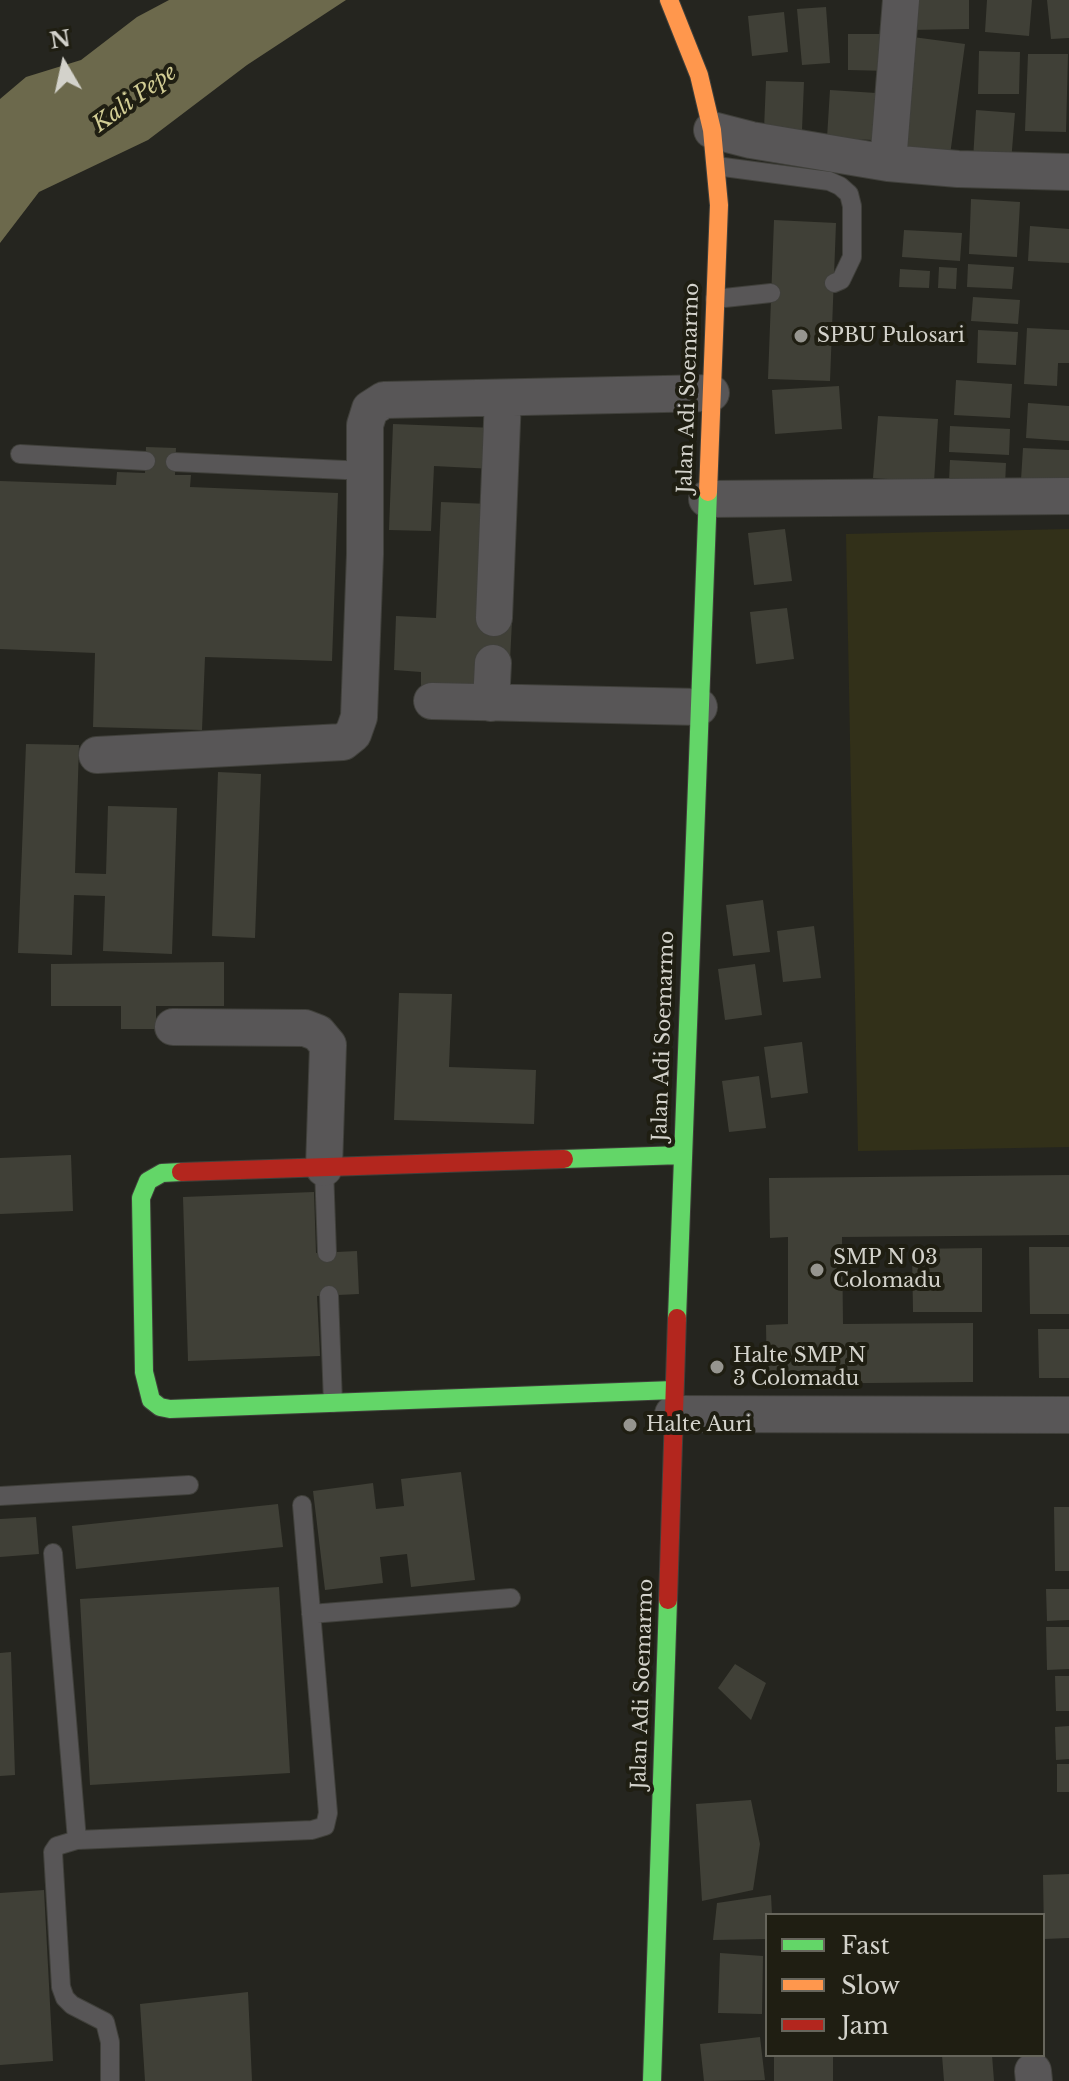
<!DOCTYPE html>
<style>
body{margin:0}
#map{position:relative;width:1069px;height:2081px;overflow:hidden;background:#25251f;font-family:"Libre Baskerville",serif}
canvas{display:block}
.legend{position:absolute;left:765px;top:1913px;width:280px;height:144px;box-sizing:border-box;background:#1f1e12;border:2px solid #67665c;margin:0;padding:10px 14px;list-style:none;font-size:24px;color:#d3d2cb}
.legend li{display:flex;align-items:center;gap:16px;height:40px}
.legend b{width:40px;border:2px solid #67665c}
.north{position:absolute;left:24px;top:24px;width:80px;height:80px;-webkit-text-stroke:6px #1f1e12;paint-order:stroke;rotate:351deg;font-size:22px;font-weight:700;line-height:32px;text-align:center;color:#d3d2cb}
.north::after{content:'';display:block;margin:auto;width:28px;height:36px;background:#d3d2cb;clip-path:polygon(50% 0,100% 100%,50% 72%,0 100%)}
</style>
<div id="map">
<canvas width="1069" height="2081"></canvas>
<ul class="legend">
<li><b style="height:10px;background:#63d668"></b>Fast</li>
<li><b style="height:10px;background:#ff974d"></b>Slow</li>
<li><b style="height:10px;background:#b3261e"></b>Jam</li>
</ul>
<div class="north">N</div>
</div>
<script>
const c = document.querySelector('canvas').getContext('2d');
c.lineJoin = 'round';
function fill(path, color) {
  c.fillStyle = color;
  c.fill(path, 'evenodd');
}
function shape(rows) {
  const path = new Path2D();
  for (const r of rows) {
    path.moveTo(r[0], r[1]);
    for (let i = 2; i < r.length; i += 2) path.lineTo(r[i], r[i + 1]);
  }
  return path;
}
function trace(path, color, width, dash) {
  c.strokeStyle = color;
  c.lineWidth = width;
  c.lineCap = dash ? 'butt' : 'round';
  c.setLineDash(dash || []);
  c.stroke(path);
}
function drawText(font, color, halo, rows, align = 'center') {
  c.font = font + ' "Libre Baskerville",serif';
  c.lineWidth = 8;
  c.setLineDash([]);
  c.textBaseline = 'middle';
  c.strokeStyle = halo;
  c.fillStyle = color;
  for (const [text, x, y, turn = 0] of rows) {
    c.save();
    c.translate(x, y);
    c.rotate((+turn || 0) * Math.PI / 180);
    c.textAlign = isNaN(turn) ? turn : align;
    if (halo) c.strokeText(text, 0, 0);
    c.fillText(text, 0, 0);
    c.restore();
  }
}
fill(shape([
 [1069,529,1069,1147,858,1151,846,534]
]), '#323019');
fill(shape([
 [169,0,346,0,247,65,148,140,39,192,0,243,0,99,26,77,81,60,137,17]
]), '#6c694c');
fill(shape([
 [907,0,969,0,969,29,907,30],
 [987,0,1032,0,1029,36,985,32],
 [1047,0,1069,0,1069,38,1051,39],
 [826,7,830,63,802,65,797,9],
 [784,12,788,52,752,56,748,16],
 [848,34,891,34,891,71,848,70],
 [913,37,965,44,950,155,899,148],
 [979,51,1020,52,1019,94,978,94],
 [1028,54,1068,54,1066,132,1025,131],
 [766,81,804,82,802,130,764,129],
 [830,90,876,93,873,140,827,138],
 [976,110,1015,113,1011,162,973,160],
 [971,199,1020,202,1017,257,969,254],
 [774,220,836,223,830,381,768,379],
 [1030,226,1069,229,1069,263,1028,261],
 [904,230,962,233,960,261,902,257],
 [968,264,1014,267,1012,289,967,287],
 [939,267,957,268,956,289,938,288],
 [900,269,930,271,929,288,899,287],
 [973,297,1020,300,1018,324,971,321],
 [1027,328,1069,330,1069,363,1058,363,1057,386,1024,384],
 [978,330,1018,332,1016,365,977,363],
 [956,380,1012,384,1010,418,954,415],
 [839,386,842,429,775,434,772,390],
 [1028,403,1069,406,1069,441,1026,438],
 [878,416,938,419,934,482,873,478],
 [393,424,495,428,494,469,434,466,431,531,389,530],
 [950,426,1010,429,1009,455,949,452],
 [146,447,176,448,175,475,191,475,190,487,338,493,332,661,205,657,202,730,93,727,95,653,0,649,0,481,116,485,117,472,145,473],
 [1023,448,1069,450,1069,483,1021,480],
 [950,460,1006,463,1005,486,949,482],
 [441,502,489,504,484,620,512,621,510,661,482,688,421,686,421,672,394,670,396,616,436,618],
 [785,529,792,581,754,585,748,533],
 [787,608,794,659,756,664,750,612],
 [26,744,79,745,75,873,106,874,108,806,177,808,172,954,103,951,105,896,74,895,72,955,18,953],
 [218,772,261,774,255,938,212,936],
 [763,900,770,952,733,956,726,905],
 [814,926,821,978,783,982,777,931],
 [224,962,224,1006,156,1006,156,1029,121,1029,121,1006,51,1006,51,964],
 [755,964,762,1015,725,1020,718,969],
 [399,993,452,994,449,1067,536,1070,534,1124,394,1120],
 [802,1042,808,1093,771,1098,764,1047],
 [759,1076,766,1128,729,1132,722,1081],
 [71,1155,73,1211,0,1214,0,1158],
 [1069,1175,1069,1235,842,1237,843,1324,973,1323,973,1382,767,1384,766,1325,788,1324,788,1237,770,1238,769,1178],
 [314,1192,316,1253,357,1251,359,1294,317,1296,320,1356,188,1361,183,1197],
 [1029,1247,1069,1247,1069,1314,1030,1314],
 [982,1248,982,1312,913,1312,912,1249],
 [1038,1329,1069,1329,1069,1378,1039,1378],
 [461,1472,475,1580,411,1587,407,1554,380,1557,383,1583,325,1590,313,1491,373,1483,376,1509,404,1506,401,1479],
 [278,1504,283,1547,76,1569,72,1526],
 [1054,1507,1069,1507,1069,1571,1055,1571],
 [36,1517,39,1554,0,1557,0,1519],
 [279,1587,290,1773,90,1785,80,1599],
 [1046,1589,1069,1589,1069,1620,1047,1621],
 [1046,1627,1069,1627,1069,1669,1047,1670],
 [11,1652,15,1775,0,1776,0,1653],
 [735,1664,766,1683,751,1720,718,1688],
 [1055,1676,1069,1676,1069,1711,1056,1711],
 [1069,1726,1069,1759,1056,1760,1055,1727],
 [1057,1764,1069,1764,1069,1792,1057,1792],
 [751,1800,760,1844,753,1890,702,1901,696,1804],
 [1069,1874,1069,1938,1044,1939,1043,1875],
 [44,1890,53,2061,0,2065,0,1893],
 [771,1895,772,1915,767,1915,767,1939,713,1940,717,1903],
 [720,1953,763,1956,762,2014,718,2013],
 [248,1992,252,2081,145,2081,140,2004],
 [760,2037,765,2080,704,2081,700,2044],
 [774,2055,833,2055,833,2081,774,2081],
 [942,2055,992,2055,994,2081,944,2081]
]), '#404037');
const lane = shape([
 [716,166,829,181,840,186,849,194,852,206,852,257,841,280,834,283],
 [715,299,771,293],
 [20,454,146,461],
 [175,462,366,471],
 [324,1168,327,1253],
 [329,1295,333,1403],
 [0,1496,189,1485],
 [53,1553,77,1840],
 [311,1614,511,1598],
 [110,2081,110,2042,105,2022,72,2005,65,1998,61,1987,53,1852,57,1846,77,1840,312,1830,325,1826,328,1813,302,1505]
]);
const street = shape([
 [712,130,751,140,888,163,958,169,1069,172],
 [888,163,901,0],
 [707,499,1069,496],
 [494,618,503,398],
 [432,701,699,707],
 [491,703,493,663],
 [97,755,343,742,353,734,359,717,365,554,365,425,370,409,384,400,711,393],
 [173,1027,305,1028,318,1033,328,1045,324,1168],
 [673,1414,1069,1415],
 [1033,2071,1034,2081]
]);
const fast = shape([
 [564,1159,682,1155],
 [181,1172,162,1173,148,1181,141,1198,144,1372,151,1400,160,1407,170,1409,674,1390],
 [677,1318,708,492],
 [652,2081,668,1600]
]);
const slow = shape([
 [669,0,699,75,712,130,719,205,708,492]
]);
const jam = shape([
 [181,1172,564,1159],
 [668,1600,677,1318]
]);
trace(lane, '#40403b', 20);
trace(street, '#40403b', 38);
trace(fast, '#40403b', 20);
trace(slow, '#40403b', 20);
trace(jam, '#40403b', 20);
trace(lane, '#585657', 18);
trace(street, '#585657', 36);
trace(fast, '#63d668', 18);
trace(slow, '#ff974d', 18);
trace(jam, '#b3261e', 18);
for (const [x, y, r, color] of [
 [801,336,8,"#96958f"],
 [817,1270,8,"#96958f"],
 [717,1367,8,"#96958f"],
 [630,1425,8,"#96958f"]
]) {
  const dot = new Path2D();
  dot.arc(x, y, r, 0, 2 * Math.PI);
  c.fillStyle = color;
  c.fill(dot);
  trace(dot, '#1f1e12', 3);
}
drawText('20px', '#d3d2cb', '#1f1e12', [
 ["SPBU Pulosari",817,336],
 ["SMP N 03",833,1258],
 ["Colomadu",833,1281],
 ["Halte SMP N",733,1356],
 ["3 Colomadu",733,1379],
 ["Halte Auri",646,1425]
], 'left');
drawText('20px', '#d3d2cb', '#1f1e12', [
 ["Jalan Adi Soemarmo",689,388,-88],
 ["Jalan Adi Soemarmo",664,1036,-88],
 ["Jalan Adi Soemarmo",643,1684,-88]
]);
drawText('italic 22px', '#d2cd94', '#1f1e12', [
 ["Kali Pepe",135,99,-36]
]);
</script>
